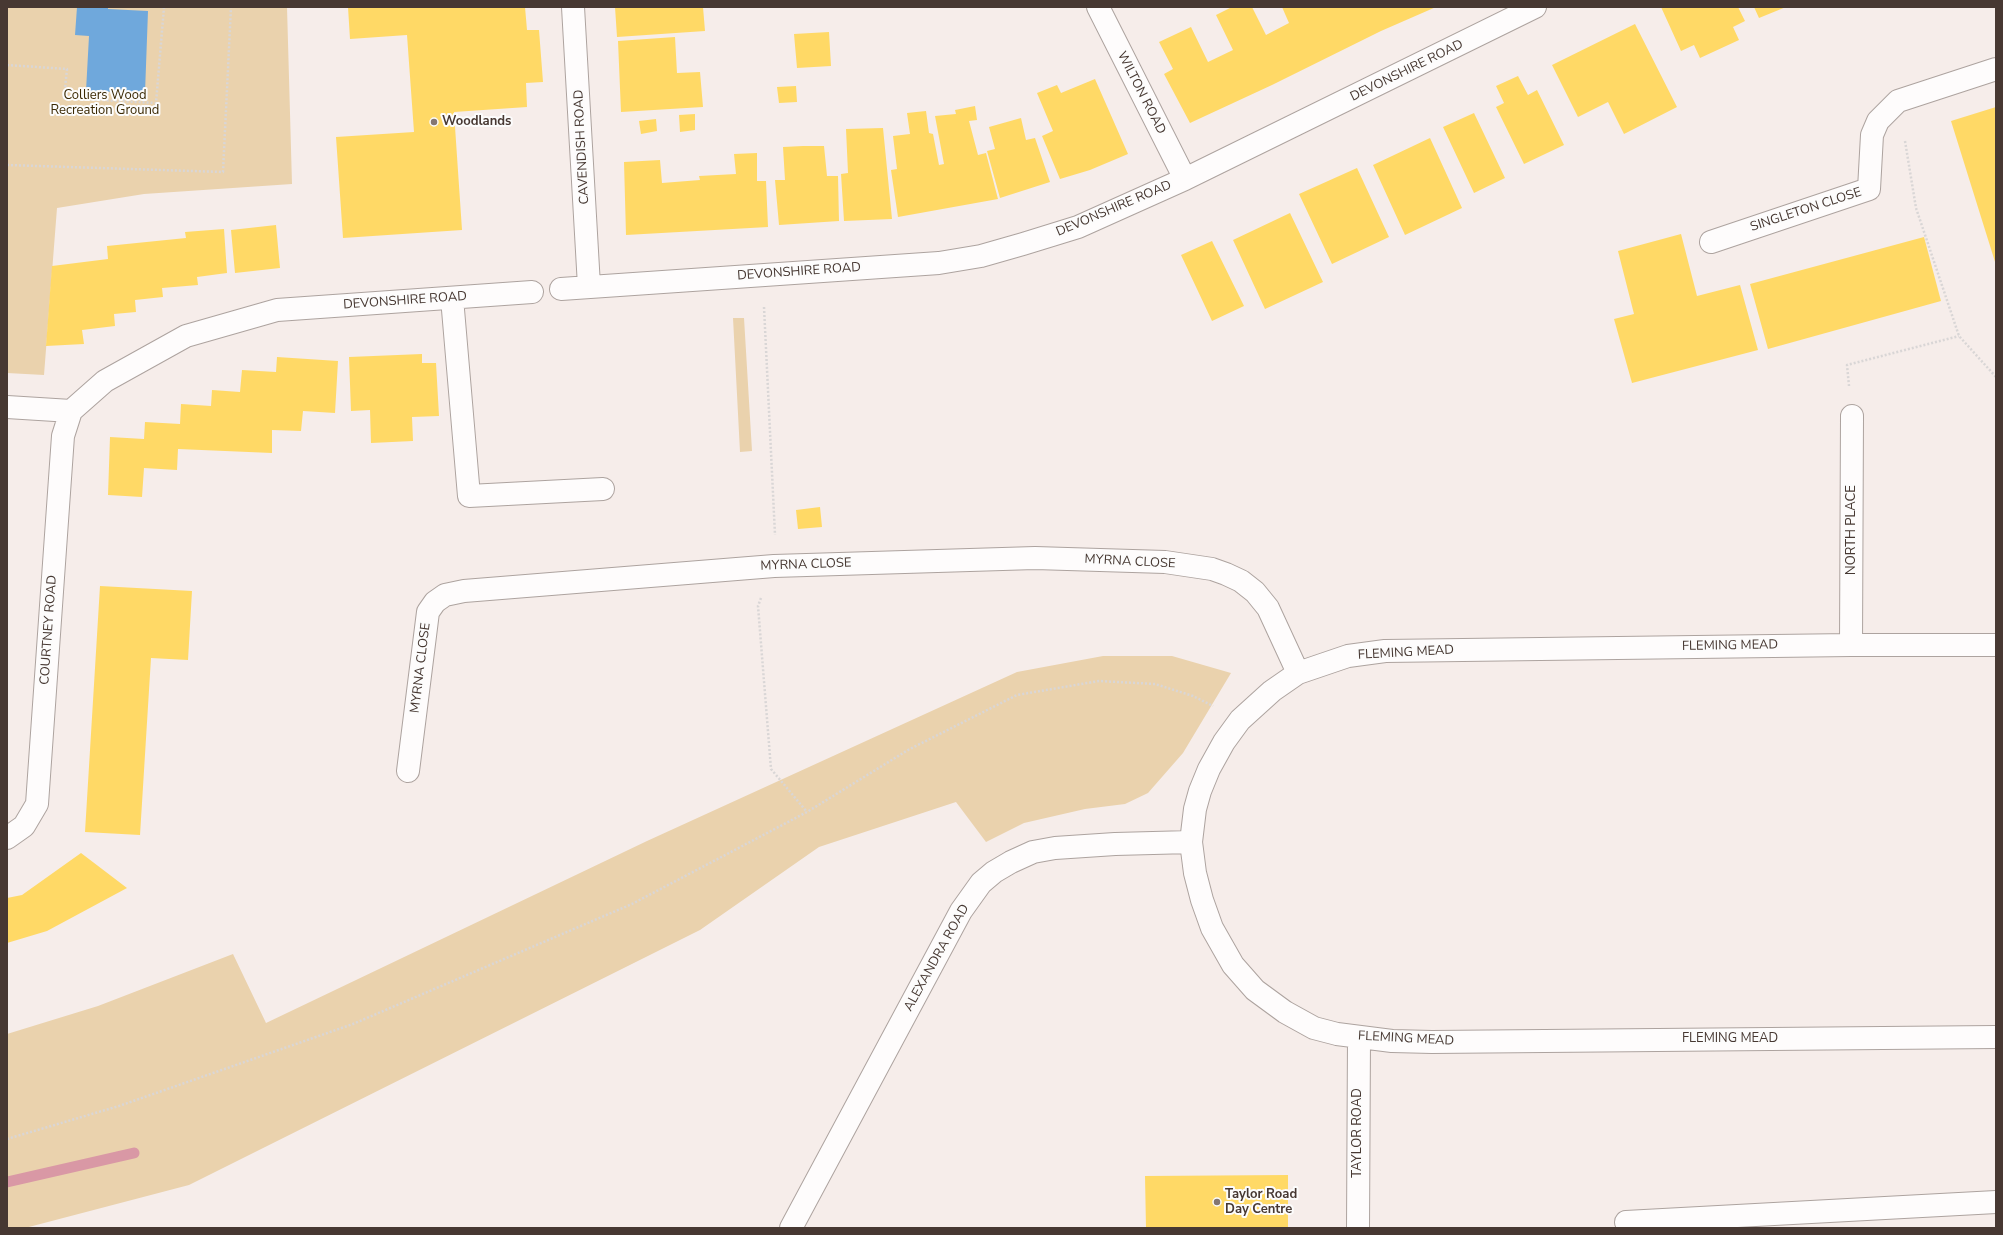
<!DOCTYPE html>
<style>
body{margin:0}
#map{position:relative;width:2003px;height:1235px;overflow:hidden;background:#f6edea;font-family:"Nunito Sans",sans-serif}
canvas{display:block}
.frame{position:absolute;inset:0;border:8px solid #473832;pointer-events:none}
</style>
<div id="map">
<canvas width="2003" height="1235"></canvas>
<div class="frame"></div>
</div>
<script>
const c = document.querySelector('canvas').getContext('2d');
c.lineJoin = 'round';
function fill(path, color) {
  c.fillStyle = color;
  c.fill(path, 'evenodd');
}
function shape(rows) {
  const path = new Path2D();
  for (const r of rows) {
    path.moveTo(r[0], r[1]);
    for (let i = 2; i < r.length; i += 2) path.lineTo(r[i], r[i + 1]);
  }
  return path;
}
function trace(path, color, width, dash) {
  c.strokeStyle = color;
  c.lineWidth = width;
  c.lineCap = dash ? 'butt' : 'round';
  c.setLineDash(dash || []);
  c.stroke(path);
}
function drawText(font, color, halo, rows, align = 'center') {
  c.font = font + ' "Nunito Sans",sans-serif';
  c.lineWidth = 4;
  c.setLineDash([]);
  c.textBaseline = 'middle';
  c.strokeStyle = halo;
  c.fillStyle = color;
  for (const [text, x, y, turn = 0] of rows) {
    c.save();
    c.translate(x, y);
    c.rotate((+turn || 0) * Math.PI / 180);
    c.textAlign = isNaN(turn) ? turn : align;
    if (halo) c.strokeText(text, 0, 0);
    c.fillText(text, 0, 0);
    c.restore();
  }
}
fill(shape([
 [7,7,287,7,292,184,144,194,57,208,44,375,7,373],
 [733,318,744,318,752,451,740,452],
 [1103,656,1172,656,1231,673,1183,753,1148,793,1125,804,1085,809,1024,823,986,842,956,802,819,847,700,930,189,1185,25,1228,7,1228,7,1034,98,1006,233,954,266,1023,647,841,1017,672]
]), '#ead2ad');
fill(shape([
 [348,7,525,7,527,30,539,30,543,82,526,83,527,107,454,112,462,230,343,238,336,137,414,132,407,35,350,39],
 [615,7,703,7,705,31,617,37],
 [1232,7,1252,7,1266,35,1289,23,1282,7,1436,7,1381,31,1272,85,1190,123,1164,74,1173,69,1159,42,1191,27,1208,62,1233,50,1216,15],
 [1661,7,1738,7,1745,21,1733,27,1739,40,1700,58,1694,45,1681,51],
 [1754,7,1786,7,1759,18],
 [1635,24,1677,107,1624,134,1608,102,1578,117,1552,65],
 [829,32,831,66,797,68,794,34],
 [675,37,677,73,700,72,703,107,621,112,618,41],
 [1518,76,1528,95,1537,90,1564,145,1524,164,1496,107,1504,103,1496,86],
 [1095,79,1128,154,1090,170,1060,179,1042,136,1053,131,1037,93,1057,85,1061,93],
 [796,86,797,102,779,103,777,87],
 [975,106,977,120,969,121,978,155,986,153,998,199,898,217,891,170,897,169,893,136,910,134,907,113,926,111,929,133,933,134,939,165,944,164,935,116,956,114,955,110],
 [1996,107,1996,265,1951,121],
 [1474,113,1505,178,1474,193,1443,127],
 [695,114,695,130,680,132,679,115],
 [1021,118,1026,140,1035,138,1050,182,1000,198,987,151,995,149,989,127],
 [656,119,657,131,641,134,639,121],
 [883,128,892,219,844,221,841,174,848,173,846,129],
 [1430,138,1462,208,1405,235,1373,165],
 [803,146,824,146,827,176,838,176,839,221,779,225,775,180,785,180,783,147],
 [757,153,757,181,766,181,768,227,626,235,624,162,660,160,662,183,700,180,699,176,736,174,734,154],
 [1357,168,1389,237,1332,264,1299,194],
 [1290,213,1323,282,1265,309,1233,240],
 [276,225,280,268,235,273,231,230],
 [224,229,227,273,197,277,198,285,162,288,163,297,135,300,136,312,114,314,115,326,82,330,84,344,46,346,52,266,108,259,107,246,186,238,185,232],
 [1681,234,1697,296,1740,285,1758,350,1632,383,1614,319,1634,314,1618,251],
 [1924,237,1941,301,1768,349,1750,284],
 [1212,241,1244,306,1212,321,1181,255],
 [422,354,422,363,436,363,439,416,412,417,413,441,371,443,370,410,351,411,349,357],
 [277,357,338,361,335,413,303,411,301,431,272,430,272,453,178,449,177,470,144,468,142,497,108,495,110,437,144,439,145,422,180,424,181,404,211,406,212,390,240,392,242,370,276,372],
 [820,507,822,527,798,529,796,510],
 [100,586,192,591,188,660,151,658,140,835,85,832],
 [81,853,127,888,47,931,7,943,7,898,22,895],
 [1288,1175,1288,1228,1146,1228,1145,1176]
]), '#ffd966');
fill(shape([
 [77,7,108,7,108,9,148,11,145,93,86,91,89,36,75,35]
]), '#6fa8dc');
trace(shape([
 [7,1182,134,1153]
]), '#d998a5', 11);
const minor = shape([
 [573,7,589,286],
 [1098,7,1185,179],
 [1711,242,1869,189,1872,135,1878,121,1898,101,1996,69],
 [561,289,939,263,981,256,1023,244,1078,227,1185,179,1535,7],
 [452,298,469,496,603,489],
 [7,407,71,411,105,381,186,336,277,310,532,292],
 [1851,645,1852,416],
 [1996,645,1851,645,1385,651,1348,656,1298,673,1272,691,1240,720,1224,742,1209,769,1200,791,1195,809,1191,842,1195,873,1202,900,1212,928,1233,965,1255,990,1285,1012,1314,1028,1337,1034,1392,1041,1432,1042,1996,1037],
 [408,771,428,612,435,602,445,595,464,591,774,566,1035,558,1165,562,1212,569,1226,574,1241,581,1255,592,1268,608,1298,673],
 [7,838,24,826,37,804,63,436,71,411],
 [1626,1222,1996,1202],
 [791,1228,961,911,981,883,994,872,1011,862,1033,852,1055,848,1115,844,1191,842],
 [1358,1228,1359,1038]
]);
trace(minor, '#ada39f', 24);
trace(shape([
 [7,65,67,69,64,98,156,103,164,7],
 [1905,141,1916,208,1959,336,1996,377],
 [7,165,223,172,231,7],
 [764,307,775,535],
 [1849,386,1847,365,1959,336],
 [761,598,758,606,771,769,807,812],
 [7,1139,119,1106,353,1024,632,904,807,812,908,750,1017,695,1099,681,1155,684,1193,696,1213,706]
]), '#d9d6d6', 2.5, [2, 2]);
trace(minor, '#fefcfc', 22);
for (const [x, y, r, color] of [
 [434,122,4,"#847772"],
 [1217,1202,4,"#847772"]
]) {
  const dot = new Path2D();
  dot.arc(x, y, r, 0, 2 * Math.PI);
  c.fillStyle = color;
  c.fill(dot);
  trace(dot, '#fcfcfc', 1.5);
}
drawText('13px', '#473832', '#fcfcfc', [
 ["DEVONSHIRE ROAD",1407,71,-26],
 ["WILTON ROAD",1141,93,63],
 ["CAVENDISH ROAD",582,147,-93],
 ["DEVONSHIRE ROAD",1114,209,-23],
 ["SINGLETON CLOSE",1806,210,-18],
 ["DEVONSHIRE ROAD",799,272,-4],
 ["DEVONSHIRE ROAD",405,301,-4],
 ["NORTH PLACE",1852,530,-90],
 ["MYRNA CLOSE",1130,562,3],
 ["MYRNA CLOSE",806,565,-2],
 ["COURTNEY ROAD",49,630,-86],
 ["FLEMING MEAD",1730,646,-1],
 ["FLEMING MEAD",1406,653,-3],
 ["MYRNA CLOSE",421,668,-83],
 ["ALEXANDRA ROAD",937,958,-61],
 ["FLEMING MEAD",1406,1039,3],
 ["FLEMING MEAD",1730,1039],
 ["TAYLOR ROAD",1358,1133,-90]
]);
drawText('13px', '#3b2903', '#fcfcfc', [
 ["Colliers Wood",105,96],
 ["Recreation Ground",105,111]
]);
drawText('bold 13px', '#473832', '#fcfcfc', [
 ["Woodlands",442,122],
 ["Taylor Road",1225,1195],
 ["Day Centre",1225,1210]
], 'left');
</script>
